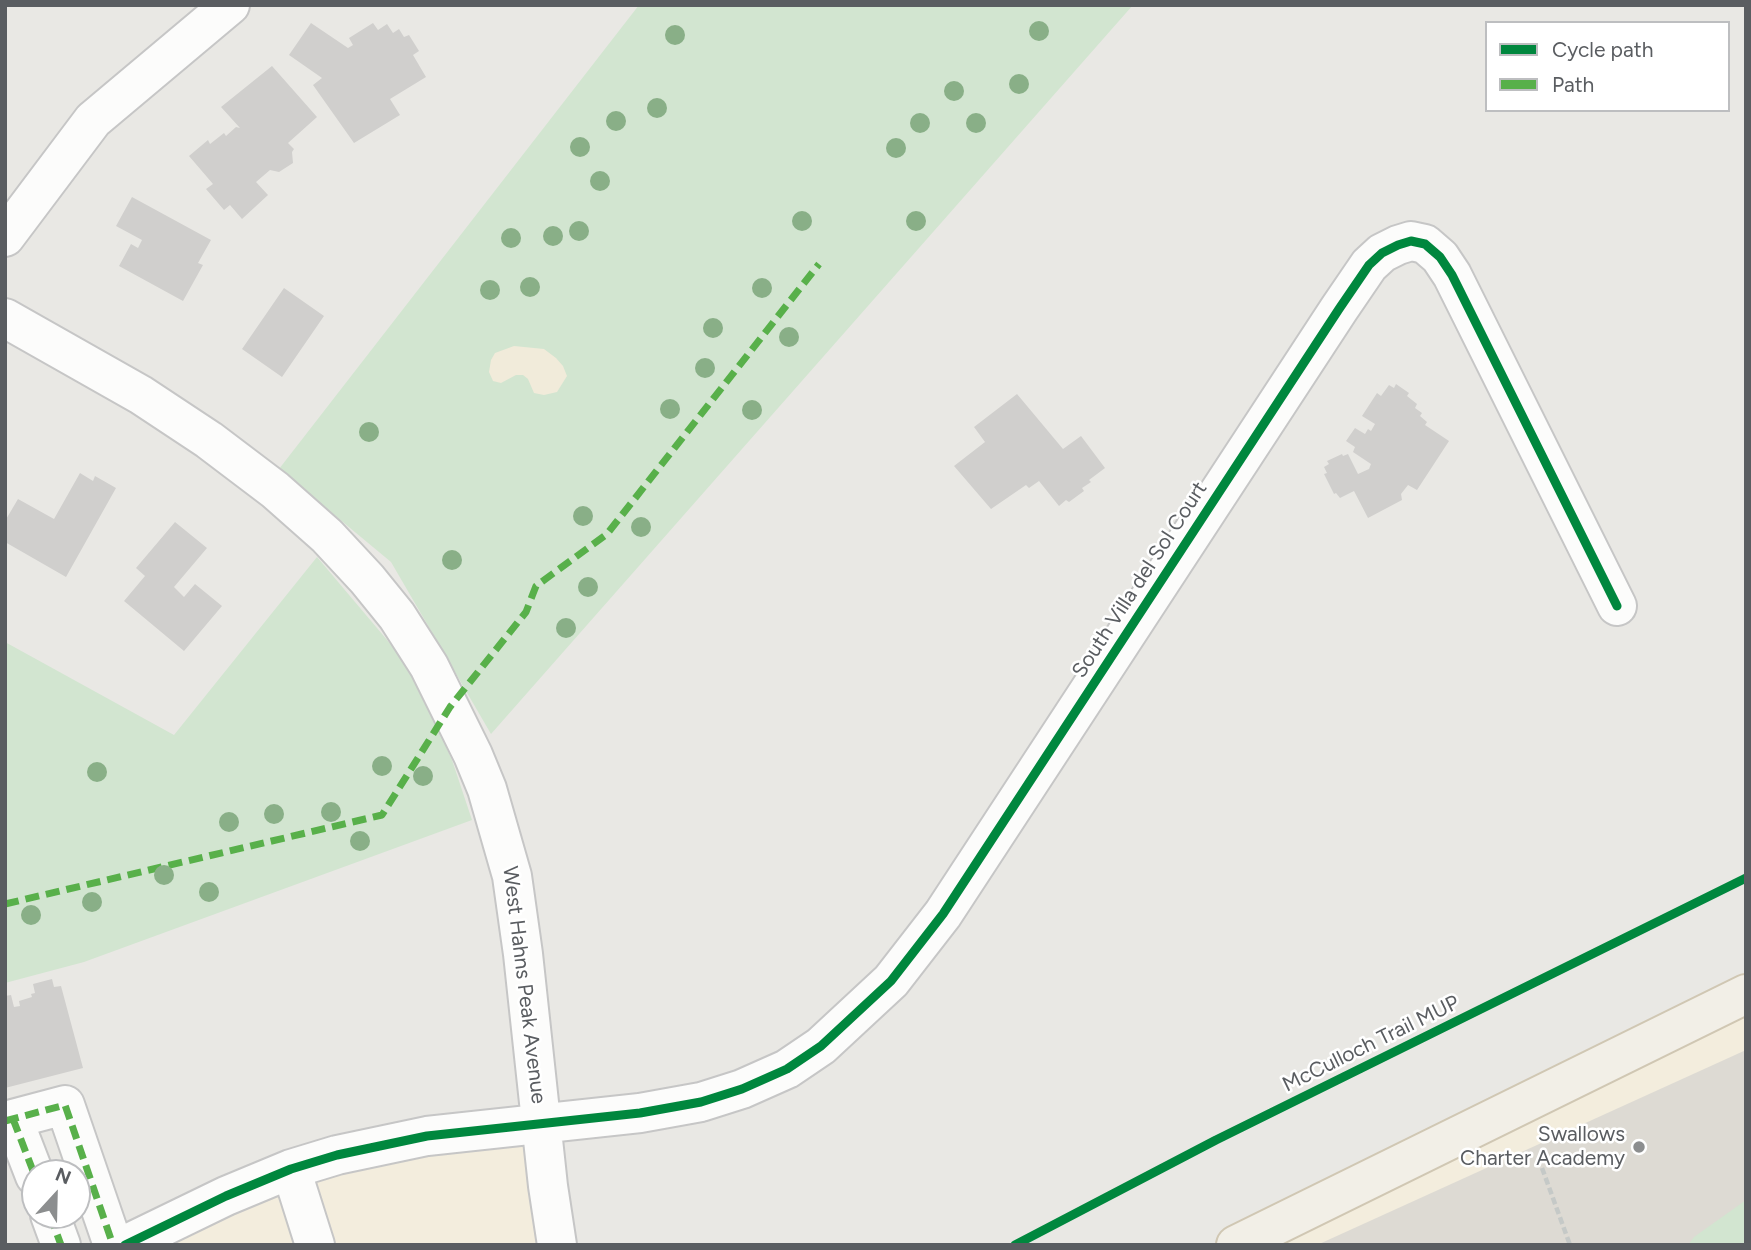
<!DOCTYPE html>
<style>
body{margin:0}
#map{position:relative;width:1751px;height:1250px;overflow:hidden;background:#e9e8e4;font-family:Figtree,sans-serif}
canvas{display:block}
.frame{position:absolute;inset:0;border:7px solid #5a5d61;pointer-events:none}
.legend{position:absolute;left:1485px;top:21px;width:245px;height:91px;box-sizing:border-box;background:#fff;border:2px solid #bdbec0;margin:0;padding:9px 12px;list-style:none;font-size:21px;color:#5a5d61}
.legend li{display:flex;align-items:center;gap:14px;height:35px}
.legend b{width:35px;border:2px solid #bdbec0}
.north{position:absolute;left:21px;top:1159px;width:70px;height:70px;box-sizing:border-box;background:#fff;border:2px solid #bdbec0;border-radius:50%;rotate:22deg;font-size:19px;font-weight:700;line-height:28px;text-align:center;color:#5a5d61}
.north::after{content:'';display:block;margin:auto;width:24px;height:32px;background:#8c8e8f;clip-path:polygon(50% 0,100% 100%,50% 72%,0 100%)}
</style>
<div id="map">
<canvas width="1751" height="1250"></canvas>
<div class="frame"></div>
<ul class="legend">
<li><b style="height:9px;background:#00873e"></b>Cycle path</li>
<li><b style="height:9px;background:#58b04a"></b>Path</li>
</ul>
<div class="north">N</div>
</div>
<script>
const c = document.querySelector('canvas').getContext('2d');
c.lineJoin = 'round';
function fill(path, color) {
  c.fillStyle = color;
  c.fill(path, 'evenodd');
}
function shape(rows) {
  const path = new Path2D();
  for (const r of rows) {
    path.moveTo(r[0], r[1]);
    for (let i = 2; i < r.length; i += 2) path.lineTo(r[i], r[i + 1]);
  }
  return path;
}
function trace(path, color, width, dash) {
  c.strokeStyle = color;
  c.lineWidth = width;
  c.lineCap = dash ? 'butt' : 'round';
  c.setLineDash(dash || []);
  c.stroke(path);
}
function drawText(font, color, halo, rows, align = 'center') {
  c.font = font + ' Figtree,sans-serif';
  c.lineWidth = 5;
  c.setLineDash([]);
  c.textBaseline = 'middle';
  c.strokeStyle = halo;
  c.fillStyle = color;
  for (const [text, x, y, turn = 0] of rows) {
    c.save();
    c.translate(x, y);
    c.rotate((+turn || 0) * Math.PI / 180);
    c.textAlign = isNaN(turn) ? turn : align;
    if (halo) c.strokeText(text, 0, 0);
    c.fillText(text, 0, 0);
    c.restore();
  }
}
fill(shape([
 [1746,994,1746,1245,1236,1245],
 [540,1124,557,1245,125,1245,226,1196]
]), '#f3eddd');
fill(shape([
 [1746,1050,1746,1245,1317,1245]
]), '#dddad3');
fill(shape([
 [639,5,1133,5,491,734,391,562,279,469],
 [317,557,393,647,423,694,452,760,472,820,84,962,5,983,5,642,174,735],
 [1746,1200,1746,1245,1688,1245,1694,1237]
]), '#d2e5d0');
fill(shape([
 [514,346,544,349,556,358,563,366,567,376,557,392,544,395,534,393,528,379,523,375,516,375,501,383,493,381,489,372,491,360,495,353]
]), '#f1ebda');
fill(shape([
 [311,23,348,48,353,45,349,38,373,23,378,30,387,24,393,33,399,29,404,37,409,35,419,51,413,55,426,77,390,99,400,115,354,143,313,85,322,78,289,55],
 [272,66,317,117,288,143,294,149,292,152,293,163,279,172,270,170,256,182,268,195,242,219,230,205,224,210,206,189,213,184,189,156,208,140,210,144,224,133,226,136,236,127,240,128,221,107],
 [132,197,211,240,198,263,203,265,183,301,119,266,131,244,138,248,142,240,116,226],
 [284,288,324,316,282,377,242,349],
 [1396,384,1409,393,1407,396,1417,404,1415,408,1422,413,1420,416,1427,422,1425,425,1449,441,1417,490,1408,485,1401,494,1402,500,1368,518,1354,491,1340,498,1336,493,1334,494,1324,474,1327,473,1324,467,1329,464,1327,461,1342,454,1343,456,1348,454,1358,474,1369,469,1371,464,1353,452,1355,447,1346,441,1355,428,1365,434,1368,429,1371,431,1375,424,1362,416,1377,393,1381,396,1389,385,1394,388],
 [1017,394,1063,449,1081,436,1105,468,1089,480,1091,482,1082,488,1084,491,1069,502,1066,500,1059,506,1039,481,1029,488,1026,485,991,509,954,466,985,442,974,427],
 [80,473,93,481,95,476,116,488,66,577,5,542,5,521,18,499,54,519],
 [175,522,207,548,174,587,184,597,195,584,222,606,184,651,124,601,145,576,136,568],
 [52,979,54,987,61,986,83,1068,5,1088,5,996,11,995,14,1007,20,1006,19,1001,32,997,31,994,35,993,33,984]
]), '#d0cfcd');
const minor = shape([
 [5,237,93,120,230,5],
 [5,318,141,395,209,440,275,490,327,536,367,579,397,616,429,666,473,755,487,789,512,876,523,954,548,1186,557,1245],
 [13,1119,35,1176],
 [5,1121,65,1105,113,1245],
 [291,1169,315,1245],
 [50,1215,61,1245],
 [125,1245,226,1196,291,1169,337,1155,427,1136,640,1113,701,1102,742,1089,787,1069,821,1046,891,981,943,914,1339,309,1369,265,1382,253,1398,245,1411,241,1425,244,1440,257,1452,275,1617,606]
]);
const major = shape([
 [1236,1245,1746,994]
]);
trace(minor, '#c6c6c6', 42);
trace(major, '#d0c7b3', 42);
trace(shape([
 [1542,1168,1570,1245]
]), '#c5c9c7', 4.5, [7, 3.5]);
trace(minor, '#fcfcfb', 38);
trace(major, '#f2efe7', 38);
trace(shape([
 [5,904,382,815,450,707,526,612,536,586,607,534,819,264],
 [13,1119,35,1176],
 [5,1121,65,1105,113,1245],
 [50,1215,61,1245]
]), '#58b04a', 7, [14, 7]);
trace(shape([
 [125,1245,226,1196,291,1169,337,1155,427,1136,640,1113,701,1102,742,1089,787,1069,821,1046,891,981,943,914,1339,309,1369,265,1382,253,1398,245,1411,241,1425,244,1440,257,1452,275,1617,606],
 [1015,1245,1216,1140,1746,878]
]), '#00873e', 9);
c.fillStyle = '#89af87';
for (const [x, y] of [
 [1039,31],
 [675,35],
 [1019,84],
 [954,91],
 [657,108],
 [616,121],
 [920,123],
 [976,123],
 [580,147],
 [896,148],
 [600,181],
 [802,221],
 [916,221],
 [579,231],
 [553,236],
 [511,238],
 [530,287],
 [762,288],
 [490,290],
 [713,328],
 [789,337],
 [705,368],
 [670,409],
 [752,410],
 [369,432],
 [583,516],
 [641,527],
 [452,560],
 [588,587],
 [566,628],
 [382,766],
 [97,772],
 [423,776],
 [331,812],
 [274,814],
 [229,822],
 [360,841],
 [164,875],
 [209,892],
 [92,902],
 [31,915]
]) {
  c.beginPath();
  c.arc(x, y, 10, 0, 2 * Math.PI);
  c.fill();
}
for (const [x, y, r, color] of [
 [1639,1147,7,"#8c8e8f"]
]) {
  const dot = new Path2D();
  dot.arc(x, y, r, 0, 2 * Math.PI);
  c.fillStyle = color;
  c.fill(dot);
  trace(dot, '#fff', 2.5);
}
drawText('21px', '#5a5d61', '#fff', [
 ["South Villa del Sol Court",1140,580,-57],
 ["West Hahns Peak Avenue",524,985,83],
 ["McCulloch Trail MUP",1371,1044,-26]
]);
drawText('21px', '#5a5d61', '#fff', [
 ["Swallows",1625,1135],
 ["Charter Academy",1625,1159]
], 'right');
</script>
